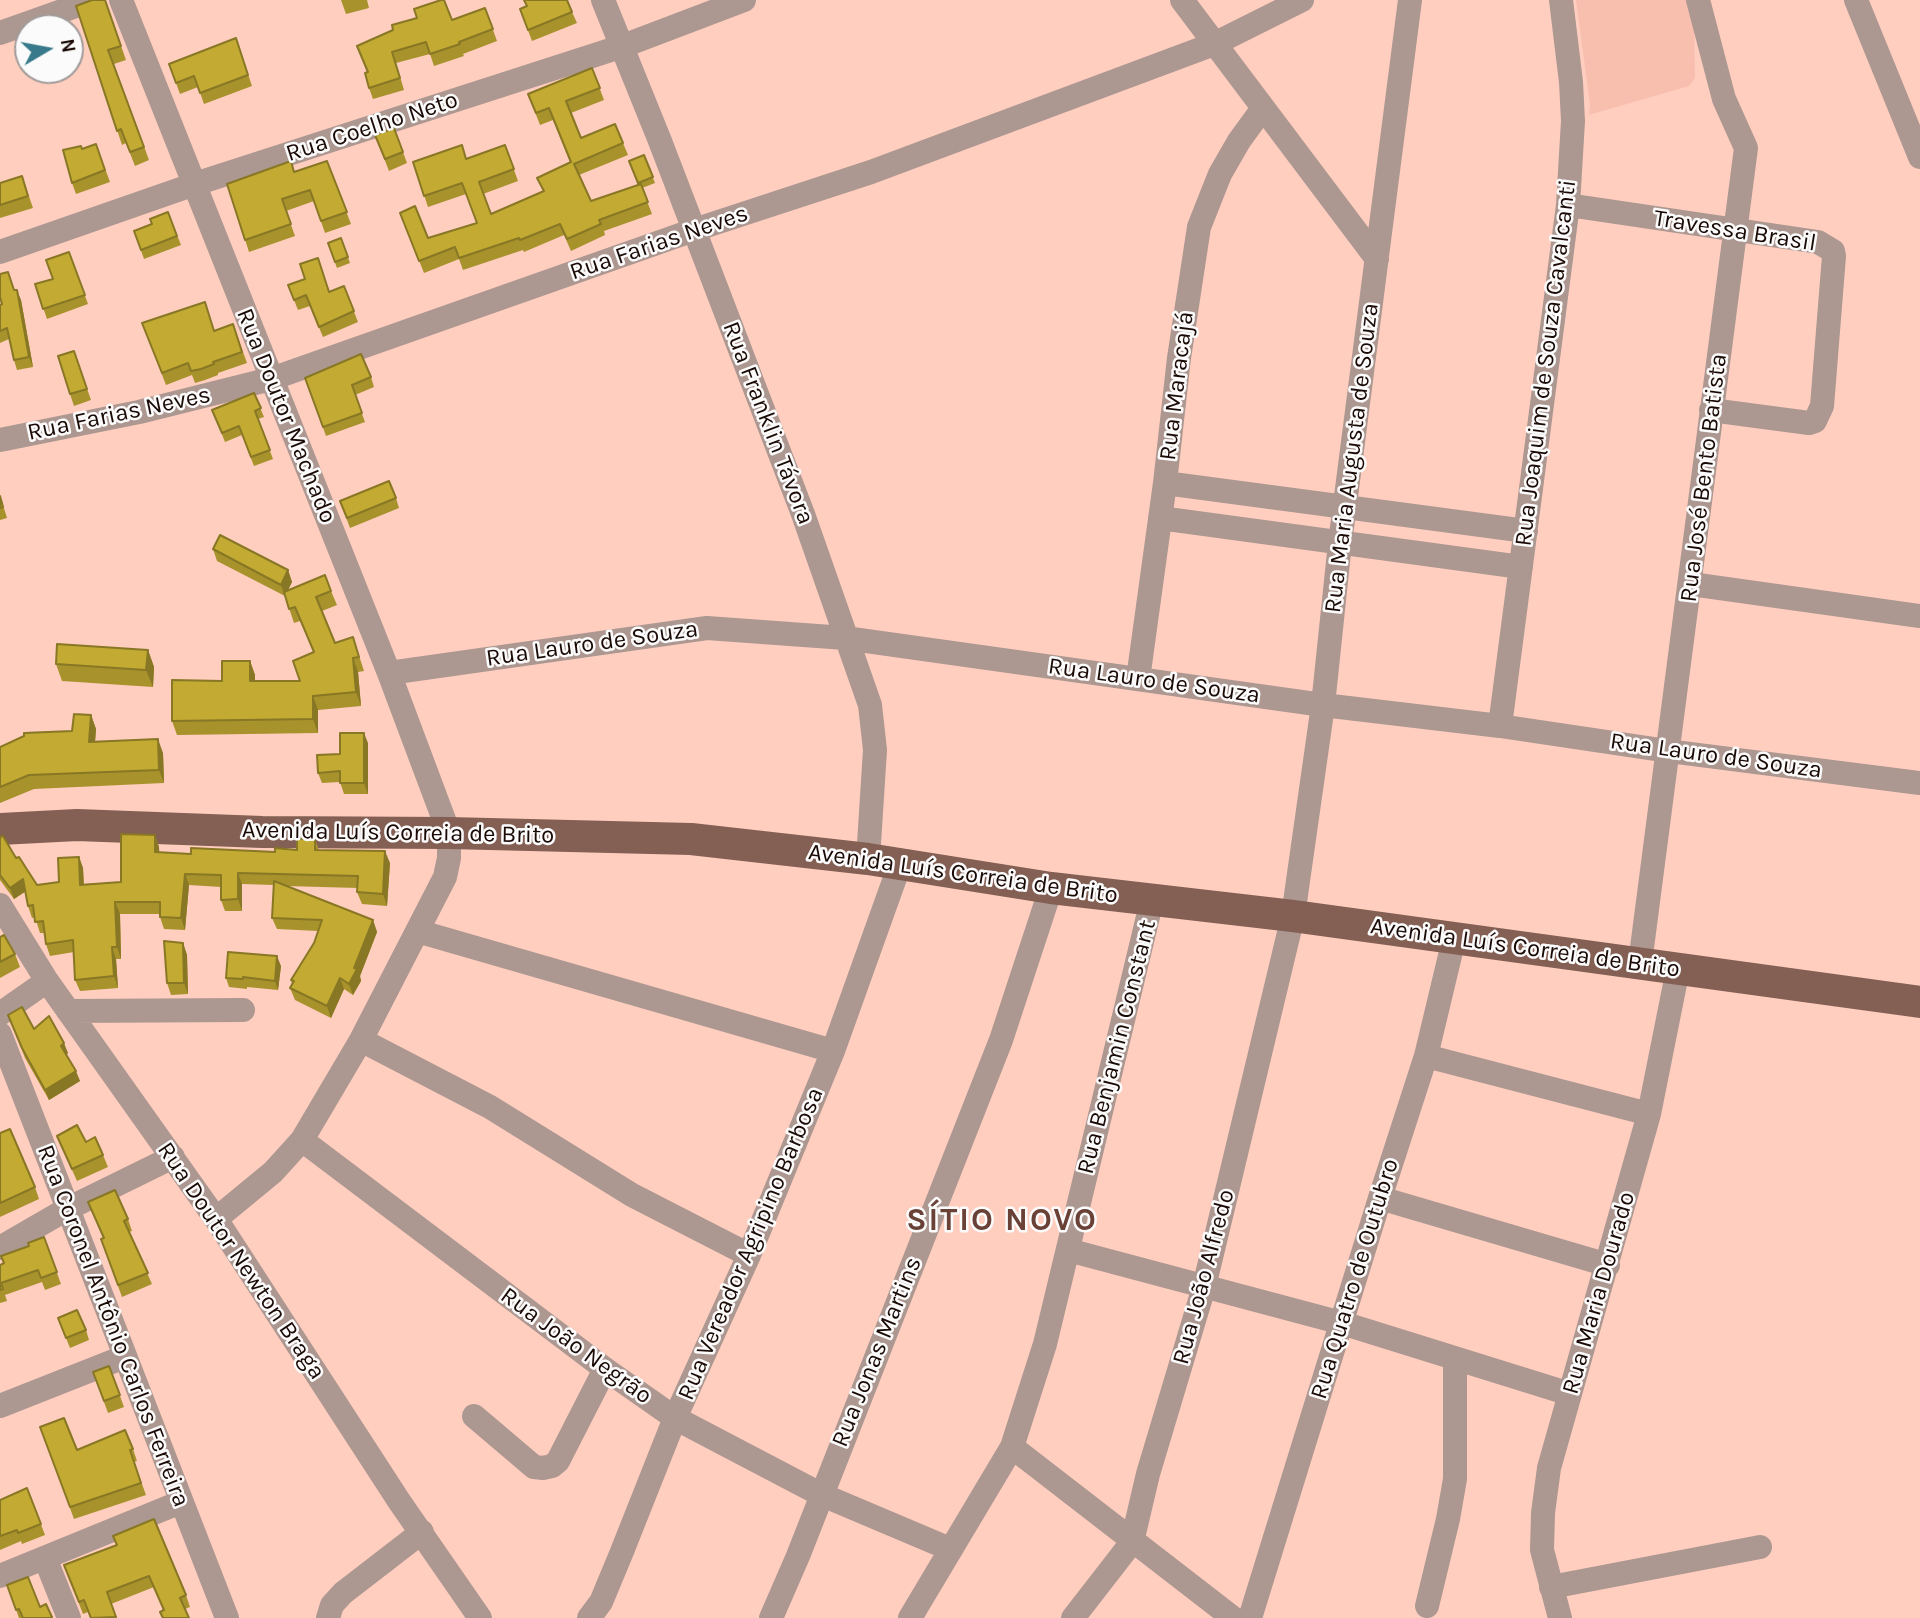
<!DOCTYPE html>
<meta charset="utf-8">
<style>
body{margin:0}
#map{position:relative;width:1920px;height:1618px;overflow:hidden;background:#ffcebf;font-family:Karla,sans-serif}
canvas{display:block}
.north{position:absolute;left:14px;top:14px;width:70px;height:70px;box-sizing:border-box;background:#fbfbfb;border:2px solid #a19b99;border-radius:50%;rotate:80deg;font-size:19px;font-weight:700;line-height:28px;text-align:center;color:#1a0a06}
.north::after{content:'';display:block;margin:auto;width:24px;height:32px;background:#387a8b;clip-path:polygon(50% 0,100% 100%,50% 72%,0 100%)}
</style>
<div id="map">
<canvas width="1920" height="1618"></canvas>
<div class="north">N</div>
</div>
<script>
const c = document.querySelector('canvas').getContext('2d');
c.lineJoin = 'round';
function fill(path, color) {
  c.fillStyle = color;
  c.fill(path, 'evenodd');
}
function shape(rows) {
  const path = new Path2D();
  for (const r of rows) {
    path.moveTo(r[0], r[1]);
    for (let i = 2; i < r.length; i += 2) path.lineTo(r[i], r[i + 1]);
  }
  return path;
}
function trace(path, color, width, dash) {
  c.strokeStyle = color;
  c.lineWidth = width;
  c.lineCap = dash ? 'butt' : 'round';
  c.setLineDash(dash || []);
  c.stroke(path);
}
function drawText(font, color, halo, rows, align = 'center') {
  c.font = font + ' Karla,sans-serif';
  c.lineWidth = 5;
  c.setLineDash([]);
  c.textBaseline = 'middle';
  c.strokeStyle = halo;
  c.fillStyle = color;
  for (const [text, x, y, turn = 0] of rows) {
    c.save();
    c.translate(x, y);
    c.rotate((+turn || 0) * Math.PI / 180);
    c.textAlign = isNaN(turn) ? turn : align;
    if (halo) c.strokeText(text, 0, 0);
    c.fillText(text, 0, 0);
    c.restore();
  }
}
fill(shape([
 [1576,0,1688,0,1694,8,1695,78,1689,86,1589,115,1590,104]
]), '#f8bfaf');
trace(shape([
 [121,0,389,673,449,833,449,858,445,877,361,1040,302,1140,273,1172,216,1219],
 [603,0,660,141,803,514,870,705,875,750,868,859],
 [1182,0,1377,259],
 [1856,0,1920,157],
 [0,33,93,0],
 [1568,205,1818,242,1833,251,1834,256,1822,406,1815,421,1809,423,1711,410],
 [0,252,195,184,623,46,744,0],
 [0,440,139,412,271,379,694,230,871,172,1214,44,1302,0],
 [1165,483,1526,531],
 [1160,518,1521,567],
 [1691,584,1920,616],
 [389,673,707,628,845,638,1323,705,1500,726,1668,751,1920,783],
 [1138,679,1165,483,1179,358,1199,227,1220,174,1239,141,1263,108],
 [1500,726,1568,205,1573,121,1571,82,1561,0],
 [0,905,47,981,216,1219,399,1501,480,1618],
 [417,931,833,1051],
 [1640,963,1746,148,1724,99,1698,0],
 [68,1011,243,1010],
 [0,1014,47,981],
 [0,1034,227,1618],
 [361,1040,490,1107,632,1195,749,1255],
 [1426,1056,1649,1114],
 [302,1140,605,1369,675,1418,820,1494,950,1549],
 [1380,1198,1608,1265],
 [0,1248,67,1209,173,1157],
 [1068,1250,1342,1323,1570,1394],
 [0,1406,124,1357],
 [474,1416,534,1467,543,1468,552,1466,558,1461,605,1369],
 [1012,1447,1233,1618],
 [45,1558,69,1618],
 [0,1576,181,1502],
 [1551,1587,1760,1547],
 [1427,1606,1448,1519,1455,1479,1455,1358],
 [328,1618,332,1605,343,1593,422,1532],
 [589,1618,601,1602,621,1554,675,1418,749,1255,833,1051,900,864],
 [771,1618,798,1556,1001,1040,1051,888],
 [910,1618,1012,1447,1045,1344,1152,900],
 [1073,1618,1132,1542,1148,1474,1204,1287,1293,916,1323,705,1340,543,1410,0],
 [1250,1618,1380,1198,1426,1056,1454,939],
 [1560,1618,1542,1550,1543,1513,1549,1468,1649,1114,1678,969]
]), '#ac9791', 24);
trace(shape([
 [0,829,77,825,262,832,449,833,691,839,868,859,1051,888,1293,916,1920,1002]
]), '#835f54', 32);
fill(shape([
 [105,0,126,60,114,64,149,160,135,166,126,143,122,145,76,6],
 [341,0,367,0,369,8,346,14],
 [526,7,572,12,577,23,532,41,520,9],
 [485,8,497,41,463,54,464,56,434,66,430,54,396,63,404,90,373,99,369,88,367,72,357,46,452,20],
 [236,38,252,86,204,104,198,87,180,94,169,64],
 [592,68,604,100,571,113,581,138,623,143,628,155,579,175,591,201,638,185,629,161,644,155,655,183,642,188,652,214,604,231,605,235,571,251,564,235,524,252,523,250,463,270,459,259,424,273,400,213,428,238,477,223,466,194,428,207,413,162,466,159,505,145,518,181,483,194,491,214,543,191,537,178,570,162,553,120,540,125,528,94],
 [394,128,407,163,389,171,375,135],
 [96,144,110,182,76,194,72,183,82,149],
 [327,161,351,224,325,233,314,201,286,211,295,236,249,252,227,184,294,172],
 [22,176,33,208,0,218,0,183],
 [168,212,181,245,144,259,134,231,152,224],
 [341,238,350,263,337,268,328,243],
 [69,252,88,304,47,319,35,284,53,279],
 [288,285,330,292,344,286,358,322,323,337,310,306,298,310],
 [15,290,21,300,33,367,17,370,14,360,9,339,0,343,0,305],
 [142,323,214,331,233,324,247,363,218,373,218,375,205,380,195,383,192,375,166,385],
 [74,351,91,400,74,406,70,394],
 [371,377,374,387,355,395,365,422,326,436,305,378],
 [254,393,264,417,258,419,273,459,254,466,242,435,225,442,212,410],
 [0,495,7,518,0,520],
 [396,498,399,508,350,528,340,501],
 [213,549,288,570,292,582,288,590,331,591,337,605,322,611,335,643,353,637,364,671,358,672,361,706,318,710,318,733,177,735,172,721,222,681,250,661,255,675,255,681,300,681,314,652,300,621,294,623,285,596,217,561],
 [148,650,154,667,153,687,62,681,56,664],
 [91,715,96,729,95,742,163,753,164,783,34,789,0,803,0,747,72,731],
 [368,743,368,794,344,794,340,782,322,783,318,773,340,754],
 [155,835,159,847,159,852,191,854,275,852,297,850,315,839,319,850,390,863,387,906,362,904,357,892,358,888,286,886,373,920,377,932,360,976,361,981,353,995,344,989,331,1018,295,1000,290,988,292,984,291,980,314,943,318,931,277,929,272,918,274,885,242,884,242,911,225,911,221,900,221,887,189,885,185,930,164,929,160,917,160,914,120,914,121,959,116,959,118,988,80,991,75,980,74,952,50,956,46,944,44,933,40,933,35,917,32,918,28,906,25,892,14,899,0,880,0,837,37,885,59,882,79,857,83,868,84,884,121,882],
 [0,937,15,954,20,967,0,978],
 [183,943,187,955,188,994,171,995,167,983],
 [281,966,278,990,247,987,247,989,229,987,226,978],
 [12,1025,34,1029,68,1053,66,1055,80,1081,49,1100,25,1058],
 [0,1133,35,1187,39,1199,0,1217],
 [57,1136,103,1155,108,1167,77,1181],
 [88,1202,128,1219,132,1231,129,1232,152,1284,122,1297,101,1239,103,1238],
 [44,1237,61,1284,45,1290,42,1282,5,1295,7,1301,0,1303,0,1265,4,1263],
 [58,1318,86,1330,89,1340,70,1348],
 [109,1366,124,1407,108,1413,93,1372],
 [40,1427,77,1450,133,1449,137,1461,134,1462,146,1495,74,1519],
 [27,1488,45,1535,22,1544,21,1541,0,1550,0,1500],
 [116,1545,186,1595,190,1607,185,1609,163,1610,154,1587,111,1604,117,1618,90,1618,88,1612,83,1614,64,1565],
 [7,1585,40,1607,46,1604,53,1618,19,1618]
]), '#a8922c');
fill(shape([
 [17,290,21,300,33,367,29,357],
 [288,570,292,582,285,596,281,585],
 [148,650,154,667,153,687,146,670],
 [353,658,358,672,361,706,356,692],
 [250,661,255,675,255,695,250,681],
 [313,696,318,710,318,733,313,719],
 [91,715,96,729,94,755,89,742],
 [364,733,368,743,368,794,364,783],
 [158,739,163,753,164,783,159,770],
 [155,835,159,847,160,863,155,852],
 [385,851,390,863,387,906,383,894],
 [79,857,83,868,84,896,80,885],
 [238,873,242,884,242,911,238,899],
 [185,874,189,885,185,930,181,918],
 [23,879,27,890,14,899,10,888],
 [115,902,120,914,121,959,117,947],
 [373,920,377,932,360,976,361,981,353,995,349,984],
 [183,943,187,955,188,994,184,983],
 [112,947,116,959,118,988,114,976],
 [277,956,281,966,278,990,275,981],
 [340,978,344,989,331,1018,327,1006],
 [64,1043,68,1053,65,1056,61,1046],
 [76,1071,80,1081,49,1100,45,1090]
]), '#887724');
const building = shape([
 [92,0,105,0,121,46,108,50,144,147,130,152,121,129,117,131,76,6,92,0],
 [441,0,444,0,452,20,485,8,493,29,459,42,460,44,430,54,426,42,392,52,400,78,369,88,365,73,368,72,357,46,393,30,392,25,417,18,414,9,441,0],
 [524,0,567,0,572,12,528,30,520,9,527,6,524,0],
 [236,38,248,75,200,93,194,76,176,83,169,64,236,38],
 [592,68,600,88,566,101,581,138,615,124,623,143,574,164,591,201,641,184,648,202,599,220,601,224,567,239,560,224,520,240,519,238,459,258,455,247,419,261,400,213,415,206,428,238,477,223,462,183,424,196,413,162,462,145,466,159,505,145,514,169,479,182,491,214,544,191,537,178,571,162,549,108,536,113,528,94,592,68],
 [394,128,403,152,385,159,375,135,394,128],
 [96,144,105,170,72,183,63,150,81,146,82,149,96,144],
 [644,155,653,177,638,183,629,161,644,155],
 [291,161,294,172,327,161,347,212,321,221,310,190,282,199,291,224,245,240,227,184,291,161],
 [22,176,28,196,0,205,0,183,22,176],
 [168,212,177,236,141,250,134,231,152,224,150,219,168,212],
 [341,238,348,257,335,262,328,243,341,238],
 [69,252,85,295,43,309,35,284,53,279,46,260,69,252],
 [318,258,329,292,344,286,354,311,319,327,306,295,294,300,288,285,305,279,300,264,318,258],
 [8,272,14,290,17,290,29,357,14,360,7,328,0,331,0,305,2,304,0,297,0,274,8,272],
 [205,302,214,331,233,324,242,352,213,362,214,364,201,369,191,371,188,363,162,373,142,323,205,302],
 [74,351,87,389,70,394,58,356,74,351],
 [361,354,371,377,352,385,362,413,323,427,305,378,361,354],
 [254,393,261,408,255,411,270,450,251,457,239,426,222,433,212,410,254,393],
 [389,481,396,498,347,518,340,501,389,481],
 [0,496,3,507,0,508,0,496],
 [220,535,288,570,281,585,213,549,220,535],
 [325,575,331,591,316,597,335,643,353,637,359,657,353,658,356,692,313,696,313,719,172,721,172,680,222,681,222,661,250,661,250,681,300,681,293,661,314,652,295,607,289,609,284,592,325,575],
 [57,644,148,650,146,670,56,664,57,644],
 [74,714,91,715,89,742,158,739,159,770,29,775,0,787,0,747,24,736,24,733,72,731,74,714],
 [340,733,364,733,364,783,340,783,340,771,318,773,317,755,340,754,340,733],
 [121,834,155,835,155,852,191,854,191,848,275,852,275,848,297,850,297,839,315,839,315,850,385,851,383,894,357,892,358,876,238,873,238,899,221,900,221,875,185,874,181,918,160,917,160,902,115,902,117,947,112,947,114,976,75,980,73,940,46,944,43,921,35,922,33,905,28,906,23,879,10,888,0,875,0,837,3,836,16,858,19,857,37,885,59,882,58,858,79,857,80,885,121,882,121,834],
 [274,881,373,920,354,968,357,969,349,984,340,978,327,1006,290,988,294,981,291,980,314,943,322,920,272,918,274,881],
 [4,935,15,954,0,962,0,937,4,935],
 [164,941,183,943,184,983,167,983,164,941],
 [228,952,277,956,275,981,243,977,243,979,226,978,228,952],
 [22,1007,34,1029,49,1016,64,1043,61,1046,76,1071,45,1090,22,1048,8,1015,22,1007],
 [77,1125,86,1142,95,1137,103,1155,72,1169,57,1136,77,1125],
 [10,1129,35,1187,0,1203,0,1133,10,1129],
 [115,1190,128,1219,124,1221,148,1273,118,1285,101,1239,104,1238,88,1202,115,1190],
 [44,1237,57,1272,41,1278,38,1270,1,1283,3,1289,0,1290,0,1265,4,1263,1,1256,29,1246,28,1243,44,1237],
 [77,1310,86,1330,66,1338,58,1318,77,1310],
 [109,1366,120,1395,104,1401,93,1372,109,1366],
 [64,1418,77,1450,125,1430,133,1449,130,1450,141,1483,70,1507,40,1427,64,1418],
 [27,1488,41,1524,18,1533,17,1530,0,1536,0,1500,27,1488],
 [154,1519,186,1595,180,1598,189,1618,163,1618,160,1612,164,1610,149,1576,107,1592,116,1617,91,1618,84,1600,79,1602,64,1565,117,1545,113,1536,154,1519],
 [28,1577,40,1607,46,1604,52,1617,50,1618,23,1618,19,1609,16,1610,7,1585,28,1577]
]);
fill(building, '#c3aa33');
trace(building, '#887724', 2);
drawText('24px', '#1a0a06', '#fbfbfb', [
 ["Rua Coelho Neto",372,127,-18],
 ["Travessa Brasil",1735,231,9],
 ["Rua Farias Neves",659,243,-19],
 ["Rua Joaquim de Souza Cavalcanti",1546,363,-83],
 ["Rua Maracajá",1177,386,-83],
 ["Rua Farias Neves",119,414,-12],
 ["Rua Doutor Machado",286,416,68],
 ["Rua Franklin Távora",768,423,69],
 ["Rua Maria Augusta de Souza",1352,458,-83],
 ["Rua José Bento Batista",1704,478,-83],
 ["Rua Lauro de Souza",592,644,-8],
 ["Rua Lauro de Souza",1154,681,8],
 ["Rua Lauro de Souza",1716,756,8],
 ["Avenida Luís Correia de Brito",398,833,1],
 ["Avenida Luís Correia de Brito",963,874,8],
 ["Avenida Luís Correia de Brito",1525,948,8],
 ["Rua Benjamin Constant",1117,1047,-76],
 ["Rua Vereador Agripino Barbosa",751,1244,-67],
 ["Rua Doutor Newton Braga",241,1261,56],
 ["Rua João Alfredo",1204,1277,-75],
 ["Rua Quatro de Outubro",1355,1279,-73],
 ["Rua Maria Dourado",1599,1293,-74],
 ["Rua Coronel Antônio Carlos Ferreira",113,1326,69],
 ["Rua João Negrão",576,1346,36],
 ["Rua Jonas Martins",877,1352,-68]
]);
c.letterSpacing = '2px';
drawText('bold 32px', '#694136', '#fbfbfb', [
 ["SÍTIO NOVO",1002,1221]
]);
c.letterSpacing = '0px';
</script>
